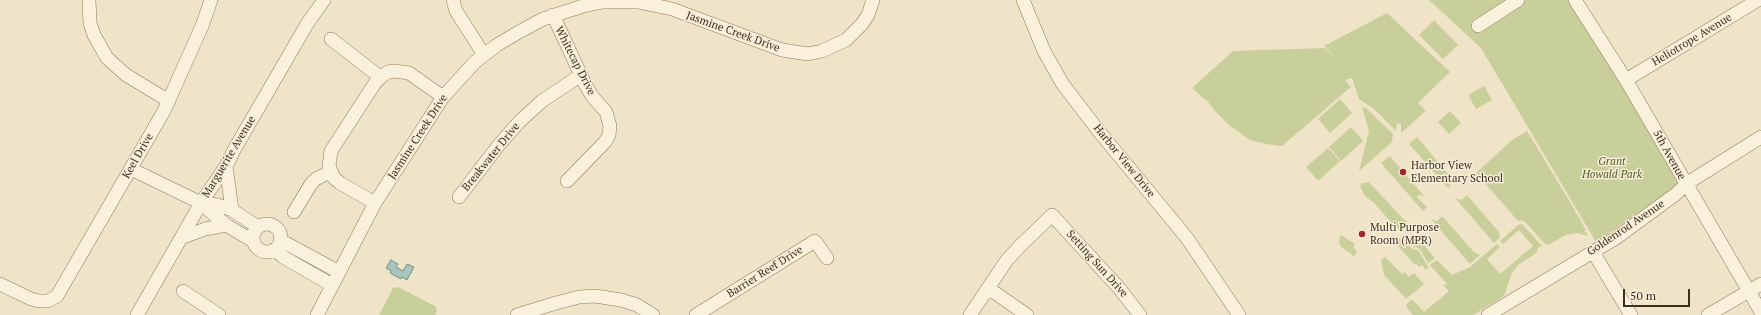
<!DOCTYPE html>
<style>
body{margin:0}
#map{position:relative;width:1761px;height:315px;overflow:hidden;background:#f0e4c8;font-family:"PT Serif",serif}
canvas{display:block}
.scale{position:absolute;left:1623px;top:289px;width:67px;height:18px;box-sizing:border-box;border:2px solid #3d2e20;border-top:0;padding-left:5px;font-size:12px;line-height:14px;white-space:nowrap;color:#3d2e20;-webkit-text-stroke:3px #f7eed8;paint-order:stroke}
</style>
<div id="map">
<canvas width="1761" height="315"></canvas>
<div class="scale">50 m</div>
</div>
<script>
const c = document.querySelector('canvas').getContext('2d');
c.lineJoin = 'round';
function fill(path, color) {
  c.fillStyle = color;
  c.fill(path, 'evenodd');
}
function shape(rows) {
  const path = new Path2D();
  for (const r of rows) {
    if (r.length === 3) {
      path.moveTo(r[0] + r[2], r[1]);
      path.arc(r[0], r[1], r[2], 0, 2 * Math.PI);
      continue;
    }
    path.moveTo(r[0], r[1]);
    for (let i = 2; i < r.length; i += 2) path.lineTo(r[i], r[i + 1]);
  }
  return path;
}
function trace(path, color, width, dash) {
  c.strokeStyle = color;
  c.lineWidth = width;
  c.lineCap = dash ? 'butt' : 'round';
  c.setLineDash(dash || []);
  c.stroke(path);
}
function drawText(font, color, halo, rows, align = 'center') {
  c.font = font + ' "PT Serif",serif';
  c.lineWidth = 3;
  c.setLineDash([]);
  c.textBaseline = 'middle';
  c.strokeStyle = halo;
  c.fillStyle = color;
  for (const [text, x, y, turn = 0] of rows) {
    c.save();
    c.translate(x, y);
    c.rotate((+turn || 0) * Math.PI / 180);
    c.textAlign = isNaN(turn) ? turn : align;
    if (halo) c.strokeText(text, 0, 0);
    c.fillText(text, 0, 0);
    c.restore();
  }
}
fill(shape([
 [1429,0,1569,0,1681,183,1596,242,1481,48],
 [1387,13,1450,72,1418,103,1426,111,1401,133,1401,124,1397,123,1396,131,1374,109,1359,99,1352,78,1345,80,1351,87,1282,146,1266,144,1250,140,1229,125,1216,112,1208,102,1192,88,1233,51,1325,48,1341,62,1324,46],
 [1434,20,1458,45,1443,59,1419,35],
 [1484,86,1492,100,1476,109,1468,95],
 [1340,99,1352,113,1330,133,1318,119],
 [1362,107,1366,108,1393,134,1392,142,1359,171,1369,131],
 [1450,111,1461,123,1449,134,1438,122],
 [1351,127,1363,141,1341,161,1329,147],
 [1527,131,1576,212,1575,214,1577,214,1586,230,1584,231,1586,233,1587,232,1587,236,1578,233,1566,235,1548,245,1544,243,1525,222,1521,220,1518,221,1476,173,1512,140],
 [1417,137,1449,175,1445,174,1443,177,1451,186,1448,188,1409,144],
 [1328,148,1340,161,1318,181,1306,167],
 [1390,156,1424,196,1419,195,1417,197,1427,207,1423,211,1381,163],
 [1369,182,1408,224,1400,231,1394,224,1386,233,1385,233,1392,223,1373,202,1365,196,1360,186,1362,183],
 [1467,195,1499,232,1500,238,1494,243,1455,198,1462,200],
 [1442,216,1474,252,1480,255,1470,264,1431,219,1437,221],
 [1522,224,1542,246,1538,248,1536,253,1518,265,1512,273,1504,296,1473,315,1413,315,1407,308,1406,305,1412,299,1424,312,1449,291,1443,285,1447,284,1430,265,1437,260,1452,275,1470,267,1497,244,1500,247,1487,259,1500,274,1533,246,1519,230,1503,244,1500,241,1518,225],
 [1341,235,1355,244,1353,248,1357,251,1354,256,1340,246,1339,240],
 [1402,237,1411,248,1419,251,1428,267,1426,270,1422,265,1420,267,1416,264,1414,264,1398,246,1396,242],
 [1418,238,1435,258,1428,263,1420,249,1413,246],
 [1385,257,1402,274,1405,272,1409,277,1414,273,1424,284,1406,299,1384,275,1381,260],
 [398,287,435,306,437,311,435,315,379,315,393,288]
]), '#c9cf9b');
const water = shape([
 [391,260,398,264,396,267,403,271,407,264,414,267,407,280,402,277,401,279,390,273,391,271,386,268,391,260]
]);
fill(water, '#a9c4bc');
trace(water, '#6f938a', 1);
const minor = shape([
 [89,0,90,23,94,35,107,58,126,75,169,101],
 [453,0,456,11,484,55],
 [1023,0,1044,51,1062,83,1097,129,1187,238,1239,315],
 [1575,0,1626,80,1761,312],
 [553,15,585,84,592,96,606,112,610,126,609,135,605,142,567,181],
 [1478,26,1518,0],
 [331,39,380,77],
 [1626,80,1758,0],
 [226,166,232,210],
 [131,169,201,203,226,225,253,241],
 [459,197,498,146,519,122,542,101,581,75],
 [201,203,218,205,232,210,258,227],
 [375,203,340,183,334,178,329,166,331,151,375,83,382,76,388,72,394,71,409,73,443,97],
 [294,212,311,184,316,179,330,172],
 [267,238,14],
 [181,238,205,229,226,225],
 [280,240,339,272],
 [275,249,283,257,332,285],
 [1593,252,1631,315],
 [0,284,31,299,39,301,48,301,57,296,164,111,202,26,211,0],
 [988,288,1027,315],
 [183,291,219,315],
 [137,315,201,203,226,166,234,150,307,24,324,0],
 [317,315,375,203,443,97,475,62,497,45,519,32,543,19,583,6,603,2,638,2,672,9,782,50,808,54,822,51,846,40,862,24,868,15,873,0],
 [517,315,556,303,579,297,595,296,621,300,637,305,653,315],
 [696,315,815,241,827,258],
 [970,315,1007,260,1020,246,1052,215,1119,288,1140,315],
 [1488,315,1616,238,1676,194,1686,184,1761,137],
 [1708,315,1761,284]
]);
trace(minor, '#8d765c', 14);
trace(minor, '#faf1dc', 13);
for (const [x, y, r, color] of [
 [1403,172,4,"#9e2a2b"],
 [1362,234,4,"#9e2a2b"]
]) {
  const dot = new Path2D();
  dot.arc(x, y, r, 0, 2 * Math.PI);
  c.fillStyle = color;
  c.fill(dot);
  trace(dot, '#f7eed8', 1.5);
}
drawText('11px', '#3d2e20', '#f7eed8', [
 ["Jasmine Creek Drive",733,32,20],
 ["Heliotrope Avenue",1692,40,-31],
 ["Whitecap Drive",575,61,63],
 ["Jasmine Creek Drive",418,137,-57],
 ["5th Avenue",1669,155,61],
 ["Keel Drive",138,156,-60],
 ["Marguerite Avenue",229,157,-59],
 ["Breakwater Drive",491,157,-51],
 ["Harbor View Drive",1124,161,51],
 ["Goldenrod Avenue",1626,228,-34],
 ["Setting Sun Drive",1097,264,48],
 ["Barrier Reef Drive",765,272,-32]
]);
drawText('italic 11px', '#4d5a26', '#f7eed8', [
 ["Grant",1612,162],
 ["Howald Park",1612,175]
]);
drawText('11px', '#3d2e20', '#f7eed8', [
 ["Harbor View",1411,166],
 ["Elementary School",1411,179],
 ["Multi Purpose",1370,228],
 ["Room (MPR)",1370,241]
], 'left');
</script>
